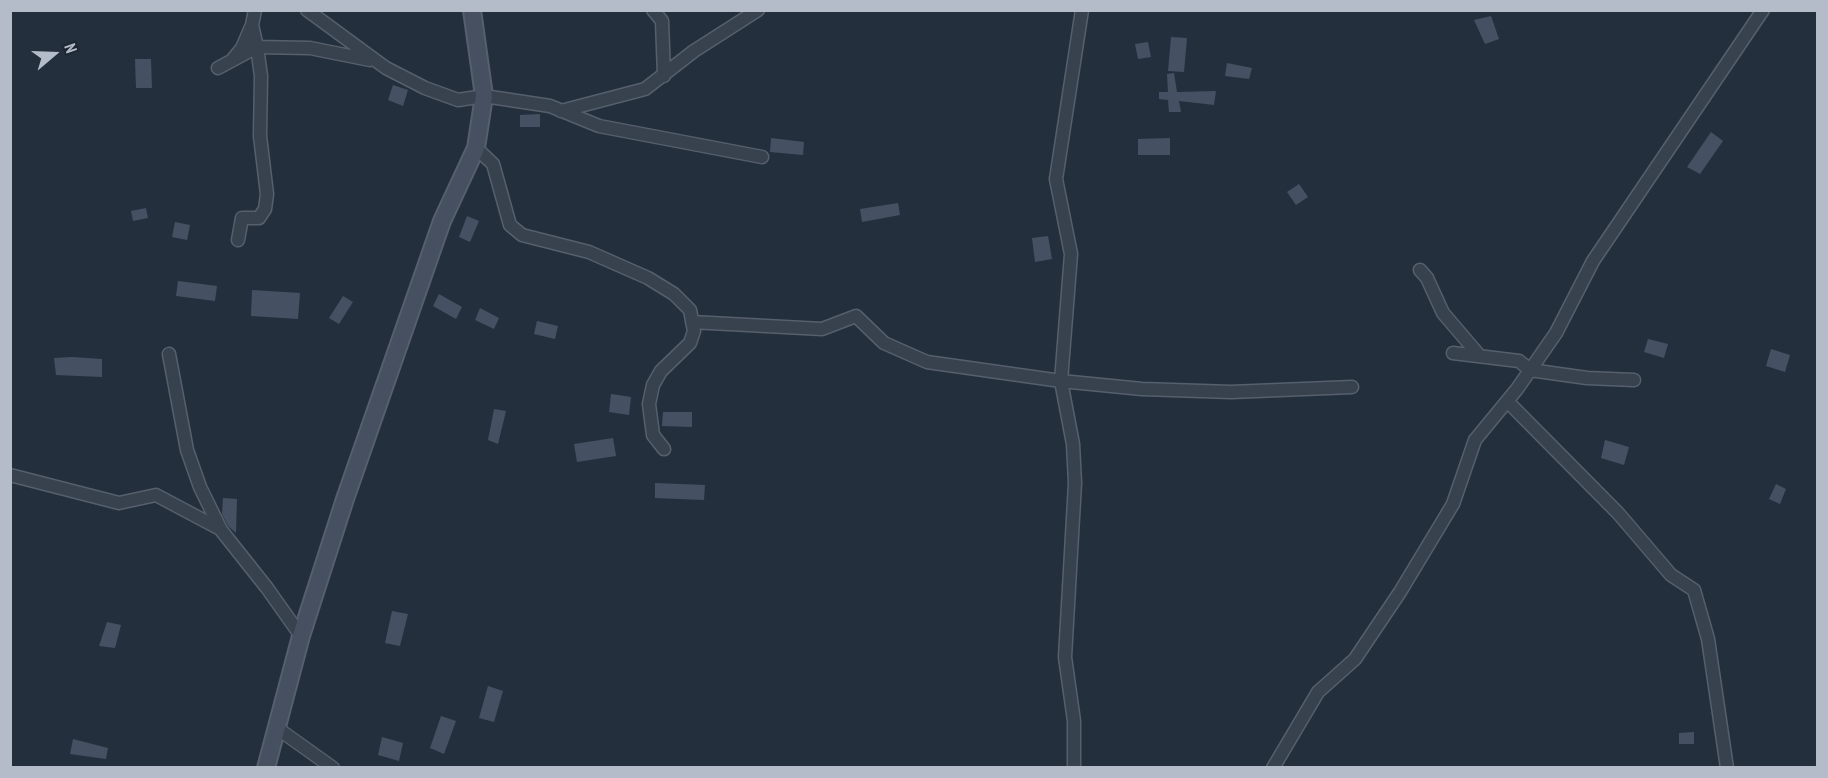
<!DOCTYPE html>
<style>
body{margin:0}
#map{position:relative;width:1828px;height:778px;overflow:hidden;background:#242f3e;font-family:"PT Sans Narrow",sans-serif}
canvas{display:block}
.frame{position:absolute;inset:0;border:12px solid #b4bcc9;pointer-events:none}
.north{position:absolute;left:24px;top:24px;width:60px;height:60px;-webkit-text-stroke:4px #1d2633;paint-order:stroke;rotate:71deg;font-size:16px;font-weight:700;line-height:24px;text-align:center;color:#b4bcc9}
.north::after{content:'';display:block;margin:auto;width:21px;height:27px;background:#b4bcc9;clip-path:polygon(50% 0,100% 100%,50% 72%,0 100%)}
</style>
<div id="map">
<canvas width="1828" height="778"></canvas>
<div class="frame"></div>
<div class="north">N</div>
</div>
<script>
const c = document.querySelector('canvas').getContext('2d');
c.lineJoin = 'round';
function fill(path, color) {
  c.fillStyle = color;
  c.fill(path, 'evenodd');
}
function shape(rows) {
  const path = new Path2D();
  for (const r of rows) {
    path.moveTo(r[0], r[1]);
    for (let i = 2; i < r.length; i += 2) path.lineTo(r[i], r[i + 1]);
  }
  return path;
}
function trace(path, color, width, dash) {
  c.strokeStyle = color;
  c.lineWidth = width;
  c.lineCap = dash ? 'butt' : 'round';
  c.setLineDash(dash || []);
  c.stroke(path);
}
fill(shape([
 [1491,16,1499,39,1485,44,1474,20],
 [1171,37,1187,38,1184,72,1168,71],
 [1148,42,1151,57,1138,59,1135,44],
 [135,59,151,59,152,88,136,88],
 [1227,63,1252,68,1249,79,1225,76],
 [1174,73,1177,92,1216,91,1214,105,1179,101,1181,112,1169,112,1168,100,1159,99,1159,92,1168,92,1167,74],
 [393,85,408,90,403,106,388,100],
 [540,114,540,127,520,127,520,115],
 [1711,132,1723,141,1700,174,1687,167],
 [771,138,804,142,803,155,770,152],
 [1170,138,1170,155,1138,155,1138,139],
 [1299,184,1308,197,1296,205,1287,192],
 [898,203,900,215,862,222,860,209],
 [146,208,148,218,133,221,131,211],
 [467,216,479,221,470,242,459,237],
 [175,222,190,225,187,240,172,237],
 [1048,236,1052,259,1035,262,1032,238],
 [178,281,217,286,215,301,176,296],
 [252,290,300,293,298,319,251,316],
 [439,294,462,307,456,319,433,306],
 [343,296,353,302,339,324,329,318],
 [480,308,499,318,494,329,475,320],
 [537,321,558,326,555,339,534,334],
 [1648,339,1668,344,1664,358,1644,352],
 [1771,349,1790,355,1785,372,1766,366],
 [72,357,102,359,102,377,56,375,54,358],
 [611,394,631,397,629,415,609,412],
 [494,409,506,411,498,444,488,440],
 [663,412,692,412,692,427,662,426],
 [613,438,616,456,577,462,574,444],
 [1605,440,1629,447,1624,465,1601,458],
 [655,483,705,485,704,500,655,498],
 [1776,484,1786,489,1780,504,1769,499],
 [223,498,237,499,236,533,228,526,222,514],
 [392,611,408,614,400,646,385,643],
 [107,622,121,625,115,648,99,646],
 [488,686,503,691,494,722,479,718],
 [441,716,456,721,444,754,430,748],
 [1694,732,1694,744,1679,744,1679,733],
 [382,737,403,743,399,761,378,755],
 [73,739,108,748,106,759,70,754]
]), '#455162');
const street = shape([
 [307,10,386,68,425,88,458,100,484,96,550,106,599,126,762,157],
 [653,10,662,21,664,76],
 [233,59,242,48,252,25],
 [218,68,257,47,252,25,255,10],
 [561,111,645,89,694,51,758,10],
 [476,148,493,164,510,225,522,235,589,252,648,278,674,294,690,310,694,331,690,343,661,371,653,385,649,404,653,435,664,449],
 [238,240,242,218,259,218,265,209,267,194,260,136,261,76,257,47,310,48,370,60],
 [1420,270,1427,278,1443,313,1478,354],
 [692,322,822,329,856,316,884,343,927,362,1061,381,1142,389,1231,392,1352,387],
 [1453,353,1519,361,1530,370,1587,378,1634,380],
 [169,354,187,450,200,487,221,530,267,588,301,636],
 [1507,401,1618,513,1671,575,1694,590,1708,639,1727,768],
 [10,475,119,503,156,495,220,529],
 [277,728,333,768],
 [1074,768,1074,721,1065,657,1075,483,1073,444,1061,381,1071,254,1056,179,1082,10],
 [1273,768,1318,692,1355,659,1400,592,1453,504,1475,440,1517,389,1556,333,1593,261,1763,10]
]);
const secondary = shape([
 [266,768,301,636,345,499,442,221,476,148,484,96,472,10]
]);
trace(street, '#565f6c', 15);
trace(secondary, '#565f6c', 20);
trace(street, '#38414e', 12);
trace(secondary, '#465061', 16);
</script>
